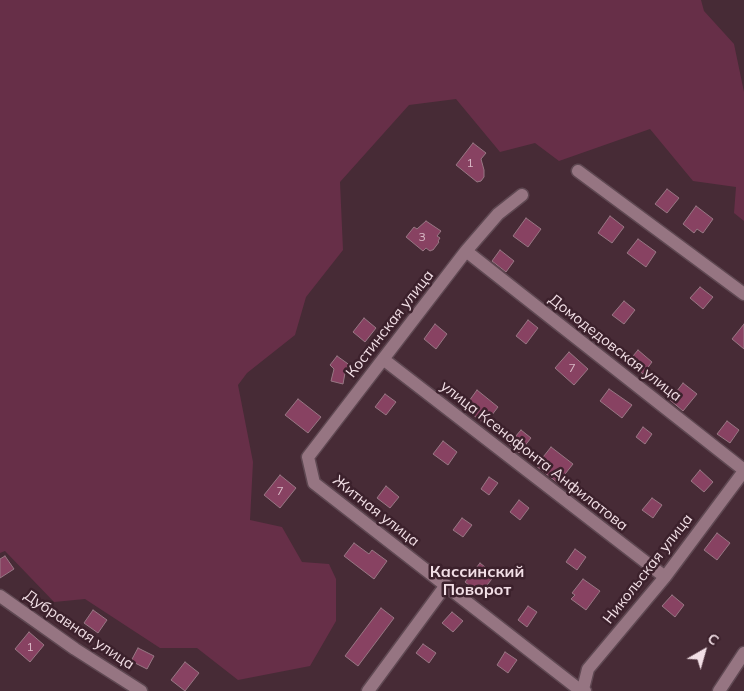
<!DOCTYPE html>
<meta charset="utf-8">
<style>
body{margin:0}
#map{position:relative;width:744px;height:691px;overflow:hidden;background:#472b36;font-family:Mulish,sans-serif}
canvas{display:block}
.north{position:absolute;left:679px;top:626px;width:50px;height:50px;-webkit-text-stroke:4px #3c212c;paint-order:stroke;rotate:38deg;font-size:14px;font-weight:700;line-height:20px;text-align:center;color:#f2dfe6}
.north::after{content:'';display:block;margin:auto;width:18px;height:22px;background:#f2dfe6;clip-path:polygon(50% 0,100% 100%,50% 72%,0 100%)}
</style>
<div id="map">
<canvas width="744" height="691"></canvas>
<div class="north">С</div>
</div>
<script>
const c = document.querySelector('canvas').getContext('2d');
c.lineJoin = 'round';
function fill(path, color) {
  c.fillStyle = color;
  c.fill(path, 'evenodd');
}
function shape(rows) {
  const path = new Path2D();
  for (const r of rows) {
    path.moveTo(r[0], r[1]);
    for (let i = 2; i < r.length; i += 2) path.lineTo(r[i], r[i + 1]);
  }
  return path;
}
function trace(path, color, width, dash) {
  c.strokeStyle = color;
  c.lineWidth = width;
  c.lineCap = dash ? 'butt' : 'round';
  c.setLineDash(dash || []);
  c.stroke(path);
}
function drawText(font, color, halo, rows, align = 'center') {
  c.font = font + ' Mulish,sans-serif';
  c.lineWidth = 5;
  c.setLineDash([]);
  c.textBaseline = 'middle';
  c.strokeStyle = halo;
  c.fillStyle = color;
  for (const [text, x, y, turn = 0] of rows) {
    c.save();
    c.translate(x, y);
    c.rotate((+turn || 0) * Math.PI / 180);
    c.textAlign = isNaN(turn) ? turn : align;
    if (halo) c.strokeText(text, 0, 0);
    c.fillText(text, 0, 0);
    c.restore();
  }
}
fill(shape([
 [0,0,701,0,704,11,734,44,744,92,744,221,734,213,736,187,693,181,650,129,559,161,535,143,500,152,456,99,409,105,340,182,343,250,306,297,295,335,247,373,238,385,253,462,250,520,282,527,302,562,329,564,336,579,336,621,310,666,238,680,197,648,160,648,85,599,54,602,5,551,0,553]
]), '#672f48');
const building = shape([
 [473,143,486,153,481,159,484,170,484,177,481,181,477,182,456,165,473,143],
 [667,189,679,198,667,213,655,204,667,189],
 [696,206,713,219,703,233,697,229,694,233,683,224,696,206],
 [610,216,624,227,612,243,598,233,610,216],
 [526,218,541,229,528,247,513,236,526,218],
 [426,221,441,231,437,236,440,238,438,241,439,242,433,250,432,250,430,251,426,248,423,251,406,237,414,227,417,229,426,221],
 [638,239,656,252,646,267,627,253,638,239],
 [500,250,514,261,506,272,492,261,500,250],
 [700,287,713,297,703,309,690,298,700,287],
 [624,301,635,310,624,324,612,315,624,301],
 [364,318,376,328,365,342,353,332,364,318],
 [528,320,538,328,526,344,516,336,528,320],
 [435,324,447,334,436,349,424,339,435,324],
 [744,324,744,349,732,339,744,324],
 [638,350,652,362,643,374,628,362,638,350],
 [569,352,588,369,574,385,555,368,569,352],
 [337,356,351,366,345,373,343,384,331,381,334,369,330,365,337,356],
 [683,383,697,394,683,411,670,400,683,383],
 [609,389,632,405,622,418,600,401,609,389],
 [477,390,498,407,485,424,464,408,477,390],
 [385,394,396,402,386,415,375,407,385,394],
 [298,399,321,417,308,433,285,415,298,399],
 [727,421,739,430,730,443,717,434,727,421],
 [643,427,652,434,645,444,636,437,643,427],
 [521,430,531,438,519,453,509,444,521,430],
 [443,441,457,452,448,465,433,454,443,441],
 [551,447,573,464,558,483,536,466,551,447],
 [700,470,713,482,704,492,691,481,700,470],
 [280,475,296,488,280,508,264,495,280,475],
 [489,477,498,483,489,495,481,489,489,477],
 [386,486,399,497,390,508,377,498,386,486],
 [652,498,662,505,653,518,642,510,652,498],
 [519,500,529,508,520,520,510,512,519,500],
 [462,518,472,525,463,537,453,530,462,518],
 [717,533,730,543,717,560,704,550,717,533],
 [354,543,369,554,372,550,387,561,374,579,344,556,354,543],
 [575,549,586,557,577,570,566,562,575,549],
 [5,556,14,569,0,578,0,559,5,556],
 [480,563,495,575,480,594,465,582,480,563],
 [583,579,600,591,586,610,571,599,575,595,572,593,583,579],
 [672,595,684,605,675,617,662,606,672,595],
 [528,606,537,612,527,627,518,620,528,606],
 [381,608,394,618,358,666,345,656,381,608],
 [93,610,107,620,98,633,84,623,93,610],
 [452,612,463,621,453,632,442,623,452,612],
 [29,632,44,645,30,662,15,649,29,632],
 [423,644,436,653,429,663,416,653,423,644],
 [138,648,154,656,147,669,131,661,138,648],
 [505,652,517,660,508,673,497,665,505,652],
 [185,662,199,673,185,691,171,680,185,662]
]);
fill(building, '#884262');
trace(building, '#987784', 1);
const minor = shape([
 [578,171,744,294],
 [522,195,498,214,466,251,308,457,314,483,576,687,585,691],
 [466,251,744,470],
 [383,359,665,577],
 [0,596,75,649,141,691],
 [583,689,588,669,665,577,744,471],
 [368,691,446,585],
 [719,691,744,653]
]);
trace(minor, '#5f4852', 15);
trace(minor, '#967582', 12);
drawText('12px', '#d8b8c5', null, [
 ["1",470,163],
 ["3",422,237],
 ["7",572,368],
 ["7",280,491],
 ["1",30,647]
]);
drawText('15px', '#f2dfe6', '#3c212c', [
 ["Костинская улица",390,324,-52],
 ["Домодедовская улица",615,348,38],
 ["улица Ксенофонта Анфилатова",534,456,38],
 ["Житная улица",376,511,38],
 ["Никольская улица",648,569,-52],
 ["Дубравная улица",79,630,34]
]);
drawText('bold 16px', '#f2dfe6', '#3c212c', [
 ["Кассинский",477,572],
 ["Поворот",477,590]
]);
</script>
